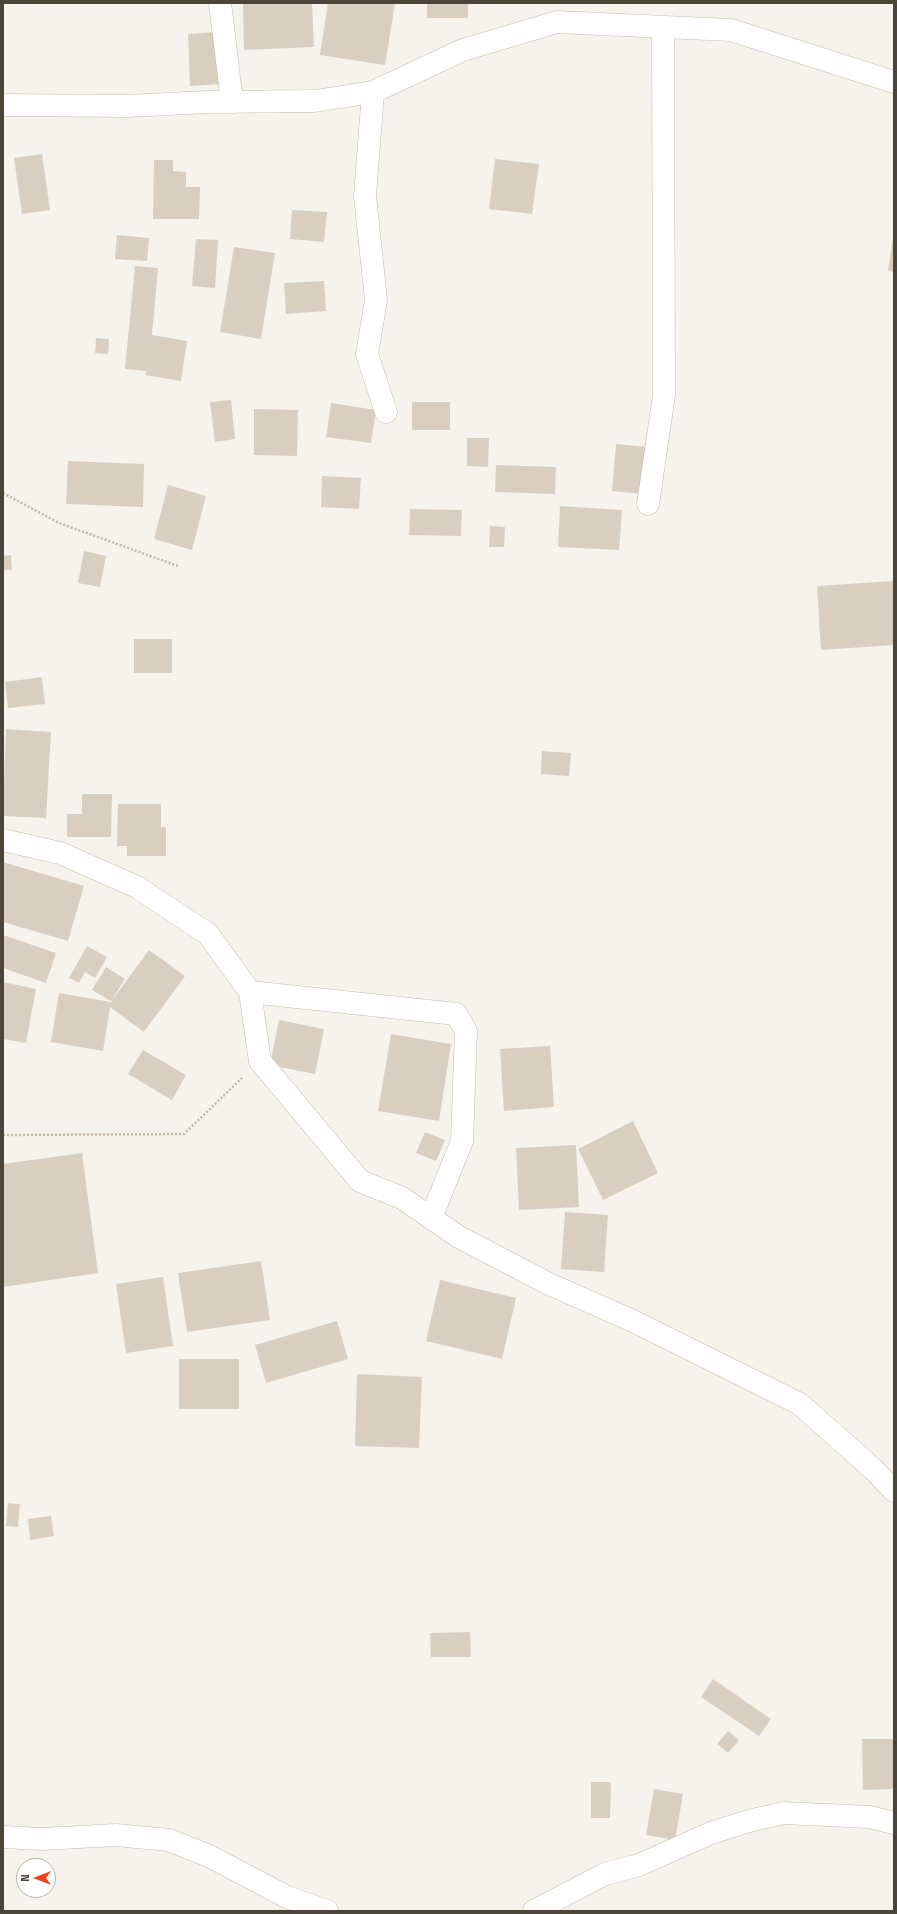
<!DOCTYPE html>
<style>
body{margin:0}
#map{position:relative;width:897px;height:1914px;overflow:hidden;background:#f6f3ec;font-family:"Space Grotesk",sans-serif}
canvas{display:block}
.frame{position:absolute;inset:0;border:4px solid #4b4439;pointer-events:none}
.north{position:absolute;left:16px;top:1858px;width:40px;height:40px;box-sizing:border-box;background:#fff;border:1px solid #b7b4b0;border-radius:50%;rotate:270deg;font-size:11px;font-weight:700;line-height:16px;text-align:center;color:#4b4439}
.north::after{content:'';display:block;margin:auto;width:14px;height:18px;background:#fc3f1d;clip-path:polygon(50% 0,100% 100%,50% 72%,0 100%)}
</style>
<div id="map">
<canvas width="897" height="1914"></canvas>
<div class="frame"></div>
<div class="north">N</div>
</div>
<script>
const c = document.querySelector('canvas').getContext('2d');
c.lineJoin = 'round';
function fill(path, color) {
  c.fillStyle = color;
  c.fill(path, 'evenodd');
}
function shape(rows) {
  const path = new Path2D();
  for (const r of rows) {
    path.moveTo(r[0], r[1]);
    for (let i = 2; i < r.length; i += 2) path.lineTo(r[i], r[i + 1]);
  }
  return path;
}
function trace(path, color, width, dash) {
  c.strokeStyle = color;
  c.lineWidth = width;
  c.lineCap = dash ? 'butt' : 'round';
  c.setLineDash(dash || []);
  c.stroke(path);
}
fill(shape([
 [312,3,314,47,244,50,243,4],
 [328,3,395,3,385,65,320,55],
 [427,3,468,3,468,18,427,18],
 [218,32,221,84,190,86,188,34],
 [42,154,50,210,22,214,14,158],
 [495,159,539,164,532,214,489,209],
 [154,160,173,160,173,171,186,172,186,187,200,187,199,219,153,219],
 [292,210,327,212,324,242,290,239],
 [117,235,149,238,147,261,115,259],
 [893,238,894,239,894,272,888,270],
 [196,239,218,240,215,288,192,286],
 [234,247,275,253,261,339,220,332],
 [135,266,158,268,152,335,187,341,181,381,145,375,146,371,125,369],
 [324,281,326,311,286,314,284,283],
 [96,338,109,339,108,354,95,353],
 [231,400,235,439,215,442,210,402],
 [412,402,450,402,450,430,412,430],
 [331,403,376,410,371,443,326,437],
 [254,409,298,410,297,456,254,455],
 [467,438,489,438,488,467,467,466],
 [616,444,647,447,643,494,612,491],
 [68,461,144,464,143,507,66,504],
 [496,465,556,467,555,494,495,492],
 [322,476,361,478,359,509,321,507],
 [168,485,206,496,192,550,154,539],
 [560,506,622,510,619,550,558,547],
 [410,509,462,510,461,536,409,535],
 [490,526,505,527,504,547,489,547],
 [84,551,106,556,100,587,78,583],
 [11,555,12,570,3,570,3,556],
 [894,581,894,645,821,650,817,586],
 [134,639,172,639,172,673,134,673],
 [42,677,45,704,8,708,5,682],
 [6,729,51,732,46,818,3,816],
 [542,751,571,753,569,776,541,774],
 [82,794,112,794,111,837,67,837,67,814,82,814],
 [118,804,161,804,161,827,166,827,166,856,127,856,127,846,117,846],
 [3,862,84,886,68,941,3,922],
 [3,935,56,953,46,983,3,968],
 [87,946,107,957,95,978,85,972,79,983,69,978],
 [149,950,185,976,144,1032,110,1007,103,1051,51,1042,59,993,111,1002,110,1003],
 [106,967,125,979,111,1001,92,990],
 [3,982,36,989,26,1043,3,1039],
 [279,1020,324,1029,315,1074,270,1065],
 [391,1034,451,1044,439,1121,378,1111],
 [550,1046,554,1107,504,1111,500,1049],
 [143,1050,186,1075,172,1100,128,1074],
 [633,1121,658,1173,603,1200,578,1149],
 [425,1132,445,1140,436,1161,416,1153],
 [576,1145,579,1207,519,1210,516,1148],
 [82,1153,98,1273,3,1287,3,1164],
 [565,1212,608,1215,604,1272,561,1269],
 [261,1261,270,1320,187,1332,178,1273],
 [163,1277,173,1346,126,1353,116,1284],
 [440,1280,516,1298,502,1359,426,1341],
 [337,1321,348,1359,266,1383,255,1345],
 [179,1359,239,1359,239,1409,179,1409],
 [357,1374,422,1377,419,1448,355,1446],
 [8,1503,20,1504,18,1527,6,1526],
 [51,1516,54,1536,30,1540,28,1519],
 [470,1632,471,1657,431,1657,430,1633],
 [713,1679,771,1719,759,1736,701,1697],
 [728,1731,739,1740,728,1753,717,1744],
 [862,1739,894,1739,894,1789,863,1790],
 [591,1782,611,1782,610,1818,591,1818],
 [654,1789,683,1794,675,1840,646,1835]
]), '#d8cfc1');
const minor = shape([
 [220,3,232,102],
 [373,92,365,196,376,300,367,354,386,412],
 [3,105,127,106,207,102,315,101,373,92,463,50,557,22,731,30,894,82],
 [648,504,664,395,663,27],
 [3,840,60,853,137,887,208,934,250,992,260,1061,360,1181,402,1198,459,1237,549,1284,633,1321,800,1404,873,1469,894,1491],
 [250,992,456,1014,466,1031,462,1141,431,1218],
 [3,1837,42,1839,116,1835,169,1840,209,1856,287,1897,327,1911],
 [534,1911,605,1874,639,1865,711,1833,752,1820,784,1813,870,1817,894,1823]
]);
trace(minor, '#c2bbae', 23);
trace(shape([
 [3,493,59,523,178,566],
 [3,1135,184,1134,242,1078]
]), '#c4b79f', 2.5, [2, 2]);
trace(minor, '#fff', 22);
</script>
